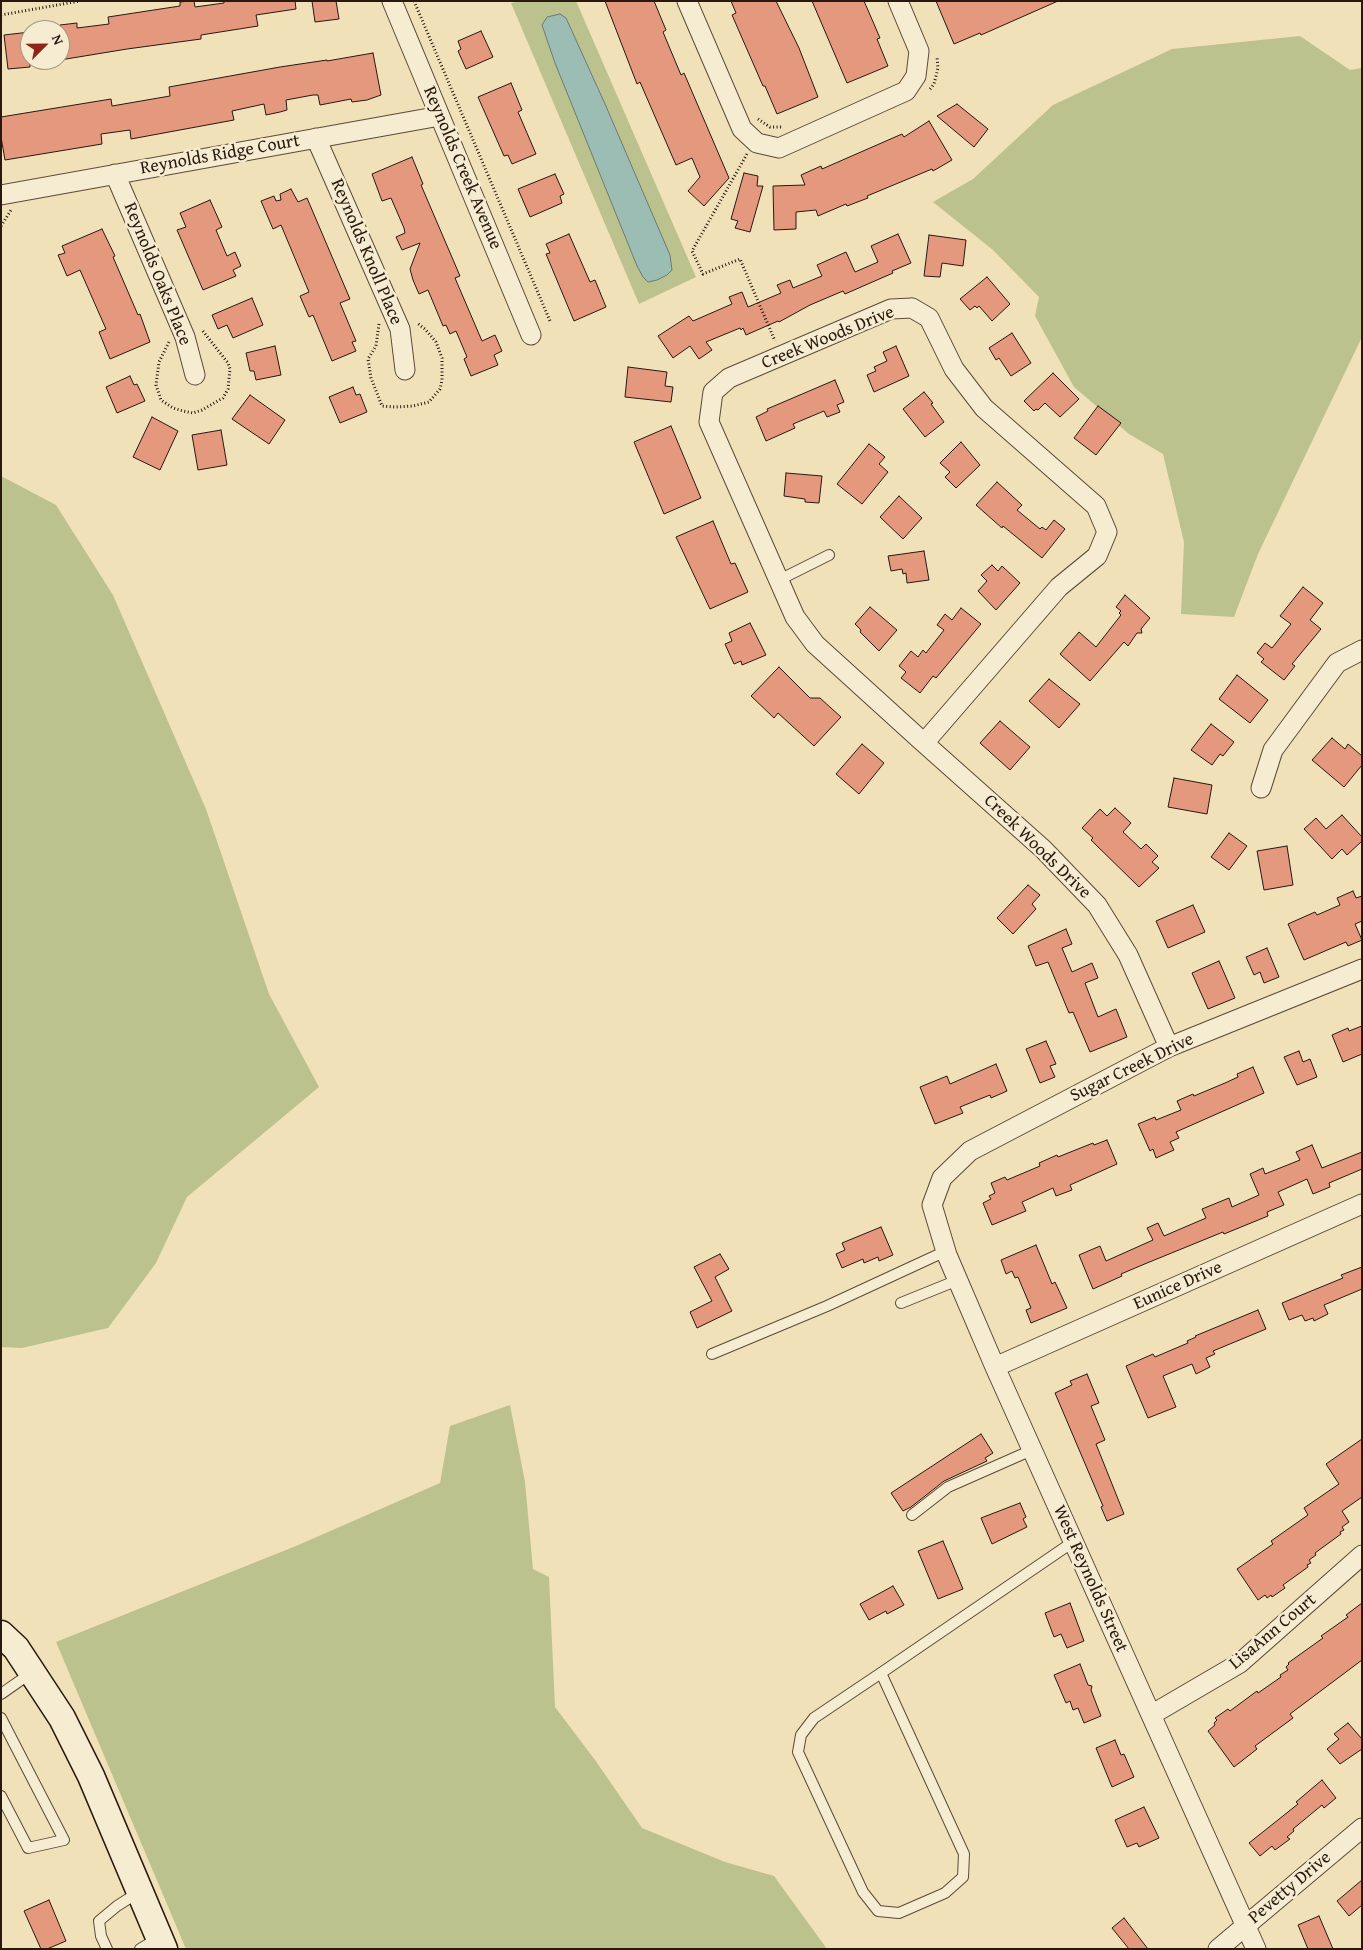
<!DOCTYPE html>
<style>
body{margin:0}
#map{position:relative;width:1363px;height:1950px;overflow:hidden;background:#f1e1b8;font-family:"Gentium Book Plus",serif}
canvas{display:block}
.frame{position:absolute;inset:0;border:2px solid #28180f;pointer-events:none}
.north{position:absolute;left:20px;top:20px;width:50px;height:50px;box-sizing:border-box;background:#f6ecd1;border:1px solid #a49783;border-radius:50%;rotate:67deg;font-size:14px;font-weight:700;line-height:20px;text-align:center;color:#28180f}
.north::after{content:'';display:block;margin:auto;width:18px;height:22px;background:#8f2418;clip-path:polygon(50% 0,100% 100%,50% 72%,0 100%)}
</style>
<div id="map">
<canvas width="1363" height="1950"></canvas>
<div class="frame"></div>
<div class="north">N</div>
</div>
<script>
const c = document.querySelector('canvas').getContext('2d');
c.lineJoin = 'round';
function fill(path, color) {
  c.fillStyle = color;
  c.fill(path, 'evenodd');
}
function shape(rows) {
  const path = new Path2D();
  for (const r of rows) {
    path.moveTo(r[0], r[1]);
    for (let i = 2; i < r.length; i += 2) path.lineTo(r[i], r[i + 1]);
  }
  return path;
}
function trace(path, color, width, dash) {
  c.strokeStyle = color;
  c.lineWidth = width;
  c.lineCap = dash ? 'butt' : 'round';
  c.setLineDash(dash || []);
  c.stroke(path);
}
function drawText(font, color, halo, rows, align = 'center') {
  c.font = font + ' "Gentium Book Plus",serif';
  c.lineWidth = 5;
  c.setLineDash([]);
  c.textBaseline = 'middle';
  c.strokeStyle = halo;
  c.fillStyle = color;
  for (const [text, x, y, turn = 0] of rows) {
    c.save();
    c.translate(x, y);
    c.rotate((+turn || 0) * Math.PI / 180);
    c.textAlign = isNaN(turn) ? turn : align;
    if (halo) c.strokeText(text, 0, 0);
    c.fillText(text, 0, 0);
    c.restore();
  }
}
fill(shape([
 [522,1,576,1,696,277,639,304,511,3],
 [1300,36,1350,70,1362,68,1362,337,1258,554,1234,617,1181,614,1184,542,1163,454,1129,434,1074,387,1035,316,1039,297,993,250,933,202,973,179,1053,105,1172,49],
 [1,476,56,505,113,595,206,809,269,994,319,1087,187,1197,156,1263,108,1328,22,1348,1,1347],
 [510,1405,525,1482,533,1569,549,1577,555,1707,595,1760,642,1828,725,1862,774,1876,827,1949,186,1949,56,1642,296,1546,440,1483,450,1426]
]), '#bcc28e');
const water = shape([
 [560,14,566,18,605,104,670,255,672,270,667,275,657,280,648,282,643,277,637,266,555,63,542,25,547,17,560,14]
]);
fill(water, '#9bbdb3');
trace(water, '#6d7b71', 1);
const building = shape([
 [189,1,194,1,195,7,224,3,224,1,295,1,296,9,256,15,258,26,201,35,201,39,127,49,60,60,60,25,77,23,77,28,109,24,108,17,180,6,180,2,189,1],
 [312,1,336,1,339,19,315,22,312,1],
 [605,1,654,1,666,30,663,32,681,75,684,73,729,178,704,206,688,191,700,177,692,158,676,165,640,82,637,84,605,1],
 [731,1,776,1,799,48,818,97,777,114,765,86,763,86,732,15,736,13,731,1],
 [812,1,864,1,880,38,877,39,888,66,847,83,812,1],
 [936,1,1058,1,981,35,980,33,954,44,936,1],
 [481,31,493,57,466,69,458,51,461,49,458,41,481,31],
 [30,32,30,67,8,69,4,35,30,32],
 [373,53,381,95,367,100,352,102,351,99,320,105,318,95,313,95,286,100,287,110,280,112,266,115,264,104,232,111,234,120,131,139,130,130,101,134,102,144,5,160,1,137,1,117,111,99,112,106,170,96,169,87,280,67,327,60,327,61,373,53],
 [511,83,522,110,518,112,536,154,512,164,508,155,504,156,478,97,511,83],
 [957,104,988,129,974,147,937,116,957,104],
 [929,121,952,160,933,171,932,169,867,196,868,198,847,206,846,204,818,216,816,210,796,212,796,229,774,230,773,186,805,185,801,175,821,166,822,169,902,134,904,137,929,121],
 [412,157,423,184,421,185,460,276,455,278,482,341,495,335,502,351,494,355,498,365,471,376,464,359,467,357,456,331,450,334,446,325,443,326,428,290,419,294,413,280,410,269,420,243,402,250,396,237,405,233,404,228,391,198,382,201,372,174,412,157],
 [744,173,758,176,757,186,763,186,750,232,735,228,738,221,731,219,744,173],
 [555,174,564,194,560,196,562,203,530,217,518,189,555,174],
 [291,189,298,202,307,198,350,299,340,303,356,341,352,342,356,351,332,361,313,315,309,317,300,296,309,292,281,225,273,229,261,201,274,196,276,201,281,200,280,194,291,189],
 [210,200,222,227,216,230,227,256,235,252,241,266,233,270,236,276,203,290,177,230,186,227,180,213,210,200],
 [102,229,115,256,113,257,138,315,140,314,150,342,110,359,99,332,106,329,80,270,67,276,58,255,65,253,62,246,102,229],
 [569,234,590,282,595,280,606,307,574,321,546,254,550,253,546,244,569,234],
 [898,234,911,263,892,271,893,273,845,294,843,291,810,305,779,322,778,321,746,335,743,328,741,330,740,328,706,342,712,350,699,359,690,346,673,358,658,336,689,316,693,321,732,304,729,297,742,292,748,307,781,293,777,285,790,280,793,288,822,276,817,265,846,252,855,272,878,262,871,246,898,234],
 [929,235,966,240,963,266,942,263,940,277,924,276,929,235],
 [987,277,1010,304,992,321,979,306,977,308,975,306,970,310,960,299,987,277],
 [252,298,263,325,233,338,227,325,218,329,212,315,252,298],
 [1012,333,1031,363,1011,376,999,358,996,360,989,348,1012,333],
 [275,346,281,375,256,380,254,371,250,371,246,353,275,346],
 [896,346,909,376,874,392,867,375,876,371,874,367,887,361,883,352,896,346],
 [628,367,667,372,665,386,673,387,671,402,625,397,628,367],
 [1053,373,1079,399,1060,417,1045,403,1038,410,1036,409,1034,411,1024,401,1053,373],
 [130,376,134,385,137,384,145,401,117,413,106,387,130,376],
 [835,380,844,402,837,405,840,412,827,417,824,411,793,424,795,428,766,441,756,417,768,411,767,409,835,380],
 [353,387,356,395,360,394,367,412,340,423,329,397,353,387],
 [924,392,933,403,931,404,944,422,925,437,903,409,924,392],
 [250,395,285,420,269,444,232,419,250,395],
 [1098,406,1121,423,1096,455,1074,438,1098,406],
 [152,417,178,431,160,470,133,457,152,417],
 [671,426,701,498,664,514,634,442,671,426],
 [221,430,227,465,198,470,192,435,221,430],
 [961,442,980,465,956,488,945,477,950,472,940,463,961,442],
 [869,444,885,457,879,464,888,472,862,504,837,484,869,444],
 [786,473,822,476,819,503,805,502,805,499,784,496,786,473],
 [997,482,1022,505,1017,510,1040,529,1042,527,1046,530,1054,520,1065,529,1042,558,1003,526,1002,528,976,505,997,482],
 [899,496,922,518,903,539,880,517,899,496],
 [713,521,731,564,735,563,748,592,710,609,676,537,713,521],
 [924,551,929,580,907,583,906,573,903,574,902,569,891,571,888,556,924,551],
 [992,565,998,571,1002,566,1020,583,996,610,978,591,987,581,981,575,992,565],
 [1303,587,1323,603,1310,620,1321,629,1292,664,1295,666,1284,680,1261,662,1264,659,1257,653,1265,643,1272,648,1291,624,1280,616,1303,587],
 [1125,595,1150,618,1141,629,1142,633,1137,633,1128,646,1124,642,1090,681,1060,654,1079,632,1096,647,1121,615,1119,613,1121,611,1116,607,1125,595],
 [870,607,897,630,879,651,860,632,861,630,855,624,870,607],
 [961,608,981,624,936,678,933,676,920,693,901,678,906,672,899,666,911,651,918,657,923,650,926,653,944,630,937,625,945,614,952,620,961,608],
 [750,623,766,655,742,665,741,661,734,664,725,644,732,641,729,633,750,623],
 [779,667,810,698,820,698,841,717,814,746,778,713,774,718,751,696,779,667],
 [1237,675,1268,700,1250,723,1219,699,1237,675],
 [1049,679,1080,704,1059,728,1029,701,1049,679],
 [1000,721,1030,747,1010,770,980,743,1000,721],
 [1211,724,1234,742,1223,756,1220,754,1212,765,1191,750,1211,724],
 [1332,738,1345,749,1348,744,1362,756,1362,765,1344,787,1312,760,1332,738],
 [862,744,884,763,859,794,836,774,862,744],
 [1174,778,1212,785,1207,814,1168,807,1174,778],
 [1115,808,1131,823,1123,832,1141,849,1146,844,1158,856,1152,862,1159,868,1139,887,1091,840,1093,838,1082,828,1100,809,1107,816,1115,808],
 [1342,815,1362,837,1362,841,1347,855,1342,849,1332,859,1304,829,1316,818,1326,829,1342,815],
 [1229,833,1247,846,1229,870,1211,857,1229,833],
 [1287,846,1293,885,1264,890,1257,851,1287,846],
 [1028,885,1040,895,1032,904,1036,909,1013,934,997,918,1028,885],
 [1353,891,1356,898,1362,896,1362,921,1355,924,1362,940,1348,946,1346,942,1304,960,1288,924,1315,912,1317,915,1340,905,1337,898,1353,891],
 [1193,905,1205,932,1168,948,1156,921,1193,905],
 [1066,929,1072,944,1062,948,1072,972,1092,963,1098,978,1085,983,1098,1017,1116,1009,1127,1037,1090,1052,1073,1012,1069,1013,1048,962,1036,966,1028,946,1066,929],
 [1267,948,1279,977,1264,983,1260,972,1254,975,1246,957,1267,948],
 [1219,961,1235,998,1208,1009,1192,973,1219,961],
 [1362,1026,1362,1054,1343,1062,1332,1035,1348,1028,1349,1031,1362,1026],
 [1046,1041,1056,1064,1050,1066,1055,1077,1040,1083,1026,1049,1046,1041],
 [1299,1051,1303,1062,1310,1059,1317,1077,1297,1085,1284,1057,1299,1051],
 [996,1064,1007,1091,991,1098,990,1095,960,1107,963,1113,935,1124,920,1087,947,1076,950,1084,996,1064],
 [1253,1067,1264,1093,1176,1132,1179,1138,1170,1142,1174,1150,1156,1158,1153,1149,1150,1151,1138,1124,1155,1117,1156,1120,1181,1110,1177,1101,1193,1094,1194,1096,1225,1083,1238,1077,1237,1074,1253,1067],
 [1107,1140,1117,1164,1070,1185,1072,1190,1056,1196,1053,1188,1022,1202,1026,1211,992,1225,983,1203,991,1199,989,1196,995,1193,991,1183,1005,1177,1007,1180,1040,1166,1039,1163,1057,1155,1058,1157,1093,1143,1094,1145,1107,1140],
 [1312,1145,1322,1168,1362,1152,1362,1169,1329,1183,1330,1187,1313,1194,1307,1179,1278,1192,1284,1205,1267,1212,1268,1216,1224,1234,1223,1232,1147,1263,1121,1274,1122,1276,1093,1289,1079,1255,1100,1246,1106,1261,1153,1240,1147,1228,1158,1223,1164,1236,1206,1218,1202,1209,1229,1198,1232,1207,1259,1195,1250,1174,1263,1168,1265,1174,1300,1160,1296,1152,1312,1145],
 [881,1227,893,1255,879,1261,878,1257,864,1263,863,1259,842,1268,836,1254,845,1250,842,1243,881,1227],
 [1036,1245,1052,1284,1055,1282,1067,1308,1031,1323,1026,1310,1031,1308,1018,1277,1015,1278,1012,1271,1006,1274,1001,1260,1036,1245],
 [720,1254,729,1269,715,1277,732,1311,697,1328,690,1312,712,1301,694,1267,720,1254],
 [1362,1267,1362,1289,1324,1305,1328,1314,1314,1321,1313,1318,1305,1321,1302,1315,1289,1320,1282,1303,1343,1278,1341,1275,1362,1267],
 [1258,1310,1266,1329,1213,1351,1215,1354,1206,1358,1210,1367,1196,1374,1192,1364,1163,1376,1176,1407,1148,1418,1126,1366,1153,1354,1155,1357,1188,1343,1187,1341,1196,1337,1195,1336,1258,1310],
 [1087,1374,1099,1403,1091,1406,1105,1440,1096,1444,1124,1514,1107,1521,1101,1507,1103,1506,1055,1393,1072,1385,1070,1381,1087,1374],
 [981,1434,993,1453,985,1458,987,1461,944,1481,911,1507,903,1511,891,1493,981,1434],
 [1362,1439,1362,1497,1342,1511,1349,1522,1342,1527,1344,1530,1340,1532,1341,1534,1315,1553,1316,1555,1309,1560,1311,1563,1307,1565,1308,1567,1283,1585,1285,1588,1272,1597,1271,1595,1267,1598,1265,1595,1258,1600,1237,1569,1273,1544,1271,1541,1308,1515,1304,1508,1339,1484,1326,1464,1362,1439],
 [1020,1503,1026,1517,1023,1519,1027,1527,992,1544,981,1518,1020,1503],
 [943,1541,963,1589,938,1599,918,1551,943,1541],
 [893,1586,904,1605,887,1614,886,1611,869,1620,860,1604,893,1586],
 [1070,1603,1084,1641,1067,1648,1061,1634,1054,1637,1045,1613,1070,1603],
 [1362,1603,1362,1660,1290,1714,1293,1718,1255,1746,1257,1749,1234,1767,1208,1731,1215,1725,1214,1723,1217,1720,1215,1718,1228,1709,1230,1711,1257,1691,1258,1693,1281,1677,1280,1675,1288,1670,1286,1667,1289,1664,1288,1663,1323,1638,1321,1636,1348,1617,1346,1615,1362,1603],
 [1080,1664,1088,1685,1092,1686,1091,1690,1101,1716,1084,1723,1078,1708,1073,1710,1070,1701,1066,1703,1054,1675,1080,1664],
 [1348,1723,1362,1739,1362,1749,1340,1764,1327,1749,1339,1739,1334,1734,1348,1723],
 [1115,1740,1121,1755,1124,1754,1134,1777,1112,1787,1096,1748,1115,1740],
 [1322,1780,1336,1798,1324,1808,1322,1805,1293,1829,1294,1831,1287,1837,1290,1839,1275,1850,1272,1846,1260,1856,1249,1843,1298,1804,1296,1802,1322,1780],
 [1144,1807,1159,1838,1139,1847,1137,1843,1127,1847,1115,1820,1144,1807],
 [1362,1880,1362,1905,1349,1916,1337,1901,1362,1880],
 [49,1900,66,1941,47,1949,41,1949,24,1911,49,1900],
 [1319,1916,1333,1949,1308,1949,1298,1925,1319,1916],
 [1124,1918,1148,1949,1129,1949,1112,1928,1124,1918]
]);
fill(building, '#e4987e');
trace(building, '#28180f', 1);
const lane = shape([
 [779,580,829,555],
 [901,1303,958,1280],
 [712,1354,827,1306,946,1251],
 [912,1515,948,1487,1032,1450],
 [881,1673,964,1854,963,1877,945,1893,899,1913,878,1911,863,1892,798,1752,801,1735,814,1718,881,1673,1073,1542],
 [1,1694,31,1673],
 [1,1718,64,1840,28,1848,1,1796],
 [107,1949,101,1936,99,1921,117,1906,139,1892],
 [140,1949,158,1938]
]);
const street = shape([
 [392,1,531,335],
 [687,1,742,129,757,143,779,148,906,91,916,76,919,51,898,1],
 [316,138,400,329,405,370],
 [115,174,185,337,195,375],
 [1,195,440,116],
 [912,308,929,318,954,369,984,408,1096,506,1107,532,1097,556,1059,587,924,743,815,644,795,617,709,422,713,392,729,378,891,309,912,308],
 [924,743,1043,849,1097,905,1128,955,1169,1047],
 [1261,788,1273,750,1337,663,1362,650],
 [995,1367,1362,1204],
 [1151,1715,1240,1663,1362,1555],
 [1218,1949,1362,1828],
 [1256,1949,995,1367,947,1255,932,1205,942,1178,970,1151,1169,1047,1362,969]
]);
const secondary = shape([
 [1,1634,16,1648,62,1718,91,1776,164,1949]
]);
trace(lane, '#5a4a39', 12);
trace(street, '#5a4a39', 21);
trace(secondary, '#28180f', 29);
trace(shape([
 [414,1,550,321],
 [1,15,80,1],
 [930,89,934,84,938,68,937,57],
 [758,119,770,127,782,127],
 [747,154,692,251,703,274,740,259,775,341],
 [1,226,11,210],
 [379,324,376,346,368,359,371,378,382,406,395,407,413,406,429,402,440,389,442,380,442,358,436,342,425,329,417,323],
 [169,342,159,362,156,385,161,400,173,408,183,411,193,413,202,410,223,398,228,389,230,369,228,363,202,330]
]), '#28180f', 3, [1, 2.5]);
trace(lane, '#f6ecd1', 10);
trace(street, '#f6ecd1', 19);
trace(secondary, '#f6ecd1', 26);
drawText('18px', '#28180f', '#f6ecd1', [
 ["Reynolds Ridge Court",220,155,-10],
 ["Reynolds Creek Avenue",462,168,67],
 ["Reynolds Knoll Place",366,252,67],
 ["Reynolds Oaks Place",157,274,68],
 ["Creek Woods Drive",828,338,-22],
 ["Creek Woods Drive",1037,847,44],
 ["Sugar Creek Drive",1132,1068,-26],
 ["Eunice Drive",1178,1286,-24],
 ["West Reynolds Street",1090,1579,66],
 ["LisaAnn Court",1273,1632,-40],
 ["Pevetty Drive",1290,1888,-40]
]);
</script>
